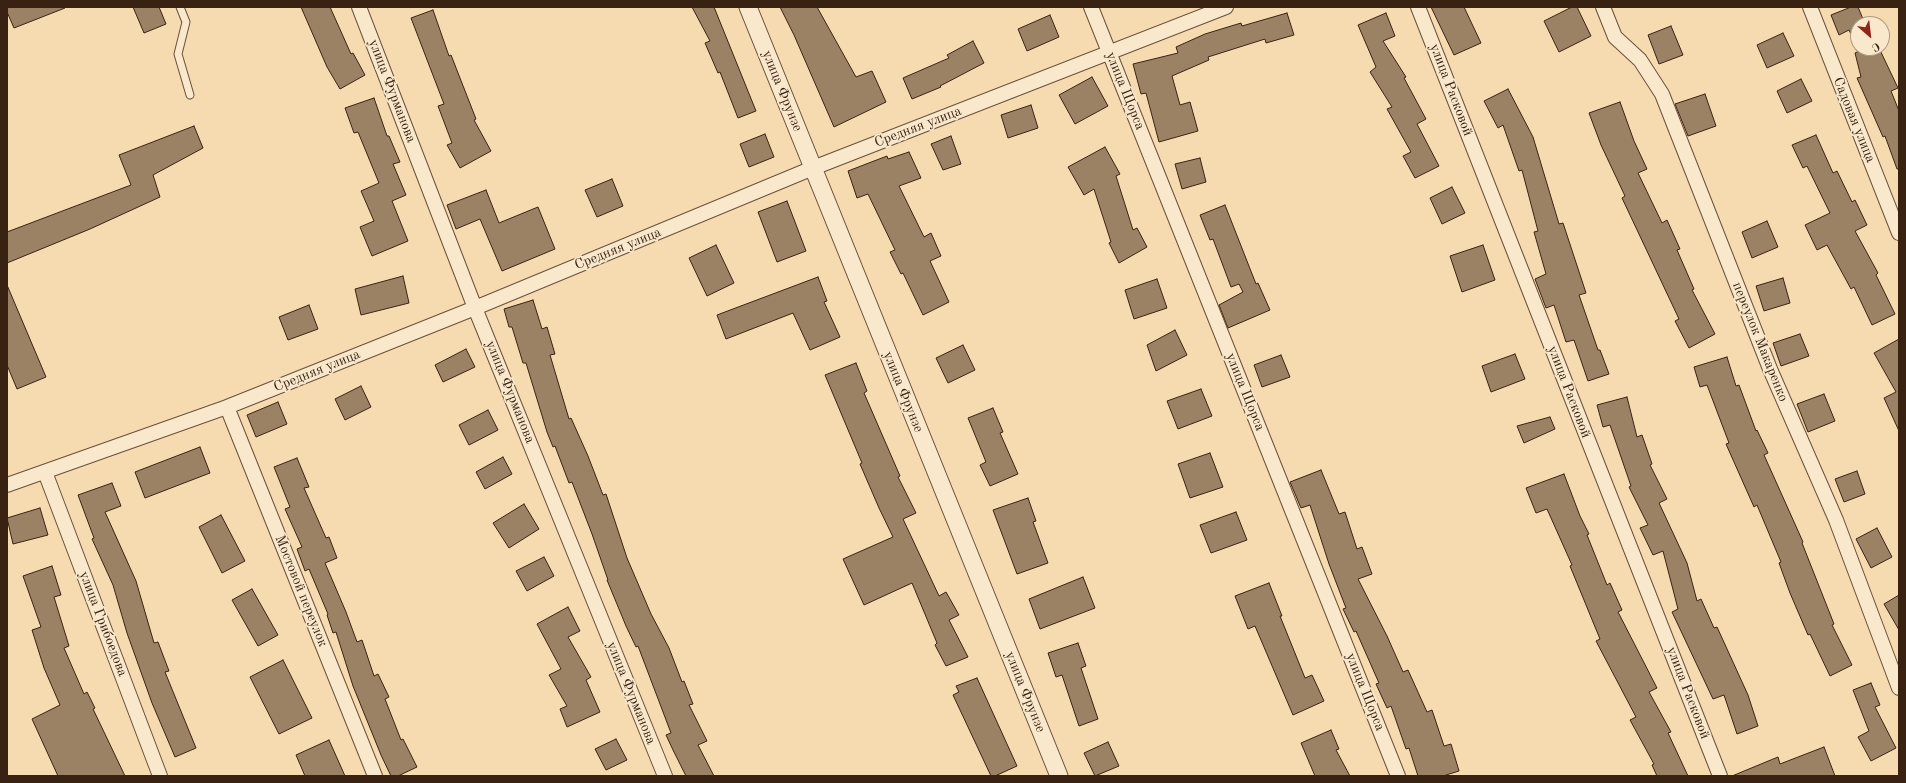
<!DOCTYPE html>
<meta charset="utf-8">
<style>
body{margin:0}
#map{position:relative;width:1906px;height:783px;overflow:hidden;background:#f6dbb1;font-family:"Old Standard TT",serif}
canvas{display:block}
.frame{position:absolute;inset:0;border:8px solid #3a2212;pointer-events:none}
.north{position:absolute;left:1850px;top:16px;width:40px;height:40px;box-sizing:border-box;background:#f9e8cc;border:1px solid #ad9982;border-radius:50%;rotate:152deg;font-size:11px;font-weight:700;line-height:16px;text-align:center;color:#3a2212}
.north::after{content:'';display:block;margin:auto;width:14px;height:18px;background:#8f2418;clip-path:polygon(50% 0,100% 100%,50% 72%,0 100%)}
</style>
<div id="map">
<canvas width="1906" height="783"></canvas>
<div class="frame"></div>
<div class="north">С</div>
</div>
<script>
const c = document.querySelector('canvas').getContext('2d');
c.lineJoin = 'round';
function fill(path, color) {
  c.fillStyle = color;
  c.fill(path, 'evenodd');
}
function shape(rows) {
  const path = new Path2D();
  for (const r of rows) {
    path.moveTo(r[0], r[1]);
    for (let i = 2; i < r.length; i += 2) path.lineTo(r[i], r[i + 1]);
  }
  return path;
}
function trace(path, color, width, dash) {
  c.strokeStyle = color;
  c.lineWidth = width;
  c.lineCap = dash ? 'butt' : 'round';
  c.setLineDash(dash || []);
  c.stroke(path);
}
function drawText(font, color, halo, rows, align = 'center') {
  c.font = font + ' "Old Standard TT",serif';
  c.lineWidth = 3.5;
  c.setLineDash([]);
  c.textBaseline = 'middle';
  c.strokeStyle = halo;
  c.fillStyle = color;
  for (const [text, x, y, turn = 0] of rows) {
    c.save();
    c.translate(x, y);
    c.rotate((+turn || 0) * Math.PI / 180);
    c.textAlign = isNaN(turn) ? turn : align;
    if (halo) c.strokeText(text, 0, 0);
    c.fillText(text, 0, 0);
    c.restore();
  }
}
const building = shape([
 [7,7,65,7,65,8,14,28,7,12,7,7],
 [133,7,159,7,166,24,144,33,133,7],
 [301,7,330,7,351,54,353,53,365,75,340,89,327,67,301,7],
 [692,7,714,7,756,111,738,118,720,72,718,73,705,43,710,41,692,7],
 [780,7,817,7,856,77,872,71,886,102,834,127,794,35,780,7],
 [1431,7,1464,7,1481,43,1454,55,1431,7],
 [1572,7,1577,7,1591,36,1559,52,1544,21,1572,7],
 [1851,7,1858,7,1865,24,1858,24,1858,48,1879,48,1898,88,1891,91,1899,111,1899,169,1897,169,1885,136,1883,137,1857,78,1861,77,1855,53,1859,51,1849,30,1839,35,1831,15,1851,7],
 [433,10,449,56,451,55,476,119,474,120,491,151,460,168,447,145,452,143,438,106,444,104,411,18,433,10],
 [1287,13,1294,35,1266,43,1265,39,1208,57,1209,60,1172,76,1180,105,1190,102,1198,131,1159,142,1146,93,1141,94,1133,64,1178,53,1176,47,1205,34,1241,23,1242,26,1287,13],
 [1386,13,1395,36,1383,41,1406,77,1404,78,1426,119,1417,124,1439,166,1415,178,1403,156,1411,152,1387,109,1392,107,1370,72,1376,67,1358,25,1386,13],
 [1050,15,1059,37,1027,51,1018,29,1050,15],
 [1671,26,1683,55,1659,64,1648,35,1671,26],
 [1783,33,1794,56,1767,68,1757,45,1783,33],
 [973,41,984,63,940,86,941,87,912,99,903,78,949,58,947,55,973,41],
 [1092,77,1108,106,1075,124,1059,95,1092,77],
 [1801,79,1812,101,1787,113,1777,91,1801,79],
 [1508,89,1533,137,1559,224,1563,223,1586,293,1579,295,1598,350,1600,350,1609,374,1588,381,1574,340,1566,342,1554,305,1546,308,1535,279,1546,274,1534,232,1538,231,1522,170,1519,171,1503,125,1498,128,1484,101,1508,89],
 [1705,94,1716,126,1688,136,1675,104,1705,94],
 [374,98,387,136,389,136,400,162,393,164,406,195,392,201,408,241,372,256,360,227,374,221,361,191,379,183,358,132,354,133,345,108,374,98],
 [1620,102,1634,141,1647,169,1638,173,1662,223,1667,220,1680,249,1677,250,1694,289,1692,290,1715,334,1689,348,1675,321,1679,319,1622,198,1625,196,1601,145,1589,113,1620,102],
 [1031,105,1038,128,1008,138,1001,115,1031,105],
 [194,126,203,148,153,175,160,197,90,229,7,263,7,232,131,185,119,155,194,126],
 [765,134,774,157,749,167,740,144,765,134],
 [1816,135,1833,173,1837,171,1852,202,1855,200,1867,225,1855,231,1878,273,1876,275,1895,314,1872,325,1854,287,1851,289,1827,245,1817,250,1805,225,1830,213,1807,166,1803,168,1792,145,1816,135],
 [951,136,961,164,943,170,931,144,951,136],
 [1105,147,1120,174,1116,176,1133,230,1137,228,1147,247,1119,263,1109,243,1111,242,1094,189,1084,195,1068,167,1105,147],
 [909,152,921,178,899,186,924,237,931,233,941,256,930,261,949,302,923,315,903,273,901,274,890,252,895,250,868,194,857,198,848,171,887,156,888,159,909,152],
 [1200,158,1206,182,1182,189,1175,164,1200,158],
 [612,179,623,206,597,217,585,190,612,179],
 [1452,187,1465,213,1442,224,1430,198,1452,187],
 [486,190,499,223,538,207,555,249,502,271,480,219,456,229,447,205,486,190],
 [787,201,806,251,777,262,758,212,787,201],
 [1225,205,1256,284,1258,283,1270,310,1228,328,1219,305,1243,292,1239,284,1231,287,1213,239,1210,240,1200,215,1225,205],
 [1767,221,1778,247,1752,258,1742,232,1767,221],
 [716,245,734,283,707,296,689,258,716,245],
 [1483,245,1495,280,1462,292,1450,256,1483,245],
 [403,276,409,303,361,315,355,289,403,276],
 [818,277,827,301,824,302,840,337,810,350,793,313,726,339,717,315,818,277],
 [1783,278,1790,303,1764,311,1756,286,1783,278],
 [1157,279,1167,308,1134,319,1125,290,1157,279],
 [7,285,46,377,17,389,7,365,7,285],
 [533,300,542,329,547,327,555,354,550,355,569,419,571,418,588,456,603,495,606,494,627,558,651,614,669,648,682,682,684,681,693,704,689,705,707,741,698,745,714,776,686,776,673,750,666,735,671,733,638,646,636,647,626,626,607,580,608,580,592,534,572,482,569,483,555,446,553,447,547,432,526,363,523,363,512,327,509,327,504,309,533,300],
 [309,305,318,329,288,340,279,317,309,305],
 [1175,330,1187,355,1156,371,1147,345,1175,330],
 [1800,334,1809,356,1781,366,1773,343,1800,334],
 [1899,339,1899,431,1884,398,1896,392,1874,353,1899,339],
 [963,345,975,370,948,383,936,358,963,345],
 [466,349,475,367,443,382,435,365,466,349],
 [1515,354,1525,379,1491,392,1482,366,1515,354],
 [1281,355,1290,377,1262,387,1254,365,1281,355],
 [1727,357,1736,386,1739,385,1756,431,1757,430,1768,453,1764,455,1803,542,1802,543,1834,624,1832,625,1852,665,1830,676,1810,634,1808,635,1790,593,1779,563,1781,562,1757,505,1754,507,1726,444,1729,443,1707,385,1700,387,1694,367,1727,357],
 [856,363,867,391,864,393,900,476,898,477,916,513,903,519,939,596,946,592,959,615,949,620,968,657,946,666,935,645,937,643,912,583,864,605,843,559,893,537,879,508,860,464,862,463,825,375,856,363],
 [361,386,371,407,345,420,335,399,361,386],
 [1201,389,1212,416,1178,429,1167,401,1201,389],
 [1824,394,1835,421,1808,432,1797,404,1824,394],
 [1627,397,1637,437,1642,435,1652,464,1650,465,1667,499,1659,503,1687,563,1697,601,1701,599,1714,628,1717,627,1748,695,1758,726,1737,734,1724,695,1713,699,1672,612,1678,609,1663,551,1653,555,1640,528,1648,525,1629,487,1631,486,1610,425,1603,427,1597,405,1627,397],
 [278,402,287,424,256,437,247,415,278,402],
 [993,408,1003,432,1000,433,1018,474,990,486,980,465,986,462,968,418,993,408],
 [488,410,498,430,469,445,459,425,488,410],
 [1550,417,1555,429,1524,443,1517,426,1550,417],
 [200,447,210,473,145,498,135,472,200,447],
 [1210,453,1223,487,1190,498,1178,464,1210,453],
 [503,457,512,474,485,489,476,472,503,457],
 [297,458,309,487,304,488,326,538,329,537,337,558,325,563,346,612,357,642,362,640,374,676,378,674,389,697,385,699,401,740,403,739,417,767,398,776,391,776,381,755,353,686,336,632,333,633,327,615,328,614,309,569,305,571,297,549,302,547,285,509,290,507,274,467,297,458],
 [1321,470,1339,514,1345,512,1357,549,1362,547,1372,574,1358,579,1387,636,1403,672,1408,670,1427,712,1432,710,1444,746,1451,744,1459,771,1443,776,1418,776,1409,748,1406,749,1391,706,1387,708,1376,684,1379,683,1356,631,1354,632,1343,609,1346,608,1329,564,1310,505,1301,508,1290,482,1321,470],
 [1857,471,1865,494,1844,502,1835,479,1857,471],
 [1564,474,1580,516,1589,534,1587,535,1607,585,1610,583,1622,610,1618,612,1657,688,1649,692,1671,732,1668,733,1688,776,1657,776,1652,765,1654,764,1630,720,1636,717,1596,641,1600,639,1570,566,1572,565,1547,509,1536,513,1526,488,1564,474],
 [112,483,121,506,105,512,136,581,154,643,158,642,169,671,165,672,196,748,175,757,152,703,127,633,113,585,92,539,94,538,78,495,112,483],
 [1028,498,1036,521,1033,522,1048,563,1017,574,993,510,1028,498],
 [524,504,539,529,509,548,493,523,524,504],
 [40,508,48,535,13,544,7,518,40,508],
 [1236,512,1247,540,1211,553,1200,525,1236,512],
 [221,515,245,561,222,573,199,527,221,515],
 [1877,528,1892,557,1871,568,1856,539,1877,528],
 [544,557,554,576,527,591,516,571,544,557],
 [52,566,61,595,54,597,69,646,64,648,84,694,87,692,95,708,93,709,125,776,58,776,32,719,60,705,44,668,32,630,41,627,23,576,52,566],
 [1083,577,1095,608,1040,629,1029,599,1083,577],
 [1269,583,1282,616,1280,616,1305,678,1312,675,1324,701,1293,715,1255,626,1248,629,1235,596,1269,583],
 [252,589,278,635,258,646,232,600,252,589],
 [1899,595,1899,630,1884,604,1899,595],
 [568,607,580,631,568,637,591,677,586,680,600,712,567,727,560,709,567,706,549,675,561,669,537,624,568,607],
 [1078,643,1086,666,1081,668,1098,719,1079,726,1062,675,1056,677,1048,653,1078,643],
 [283,660,312,718,279,734,250,677,283,660],
 [977,678,1017,766,995,776,991,776,953,695,959,692,956,686,977,678],
 [1871,683,1880,705,1875,707,1896,748,1871,761,1858,737,1869,731,1853,690,1871,683],
 [1331,730,1339,749,1336,750,1350,776,1315,776,1301,743,1331,730],
 [616,739,627,760,606,770,595,749,616,739],
 [329,740,345,776,305,776,296,755,329,740],
 [1108,742,1119,766,1095,776,1084,753,1108,742],
 [1824,747,1835,776,1732,776,1778,757,1780,764,1824,747]
]);
fill(building, '#9c8265');
trace(building, '#3a2212', 1);
const service = shape([
 [180,7,186,22,178,54,190,95]
]);
const minor = shape([
 [359,7,475,308,665,776],
 [1091,7,1398,776],
 [1418,7,1720,776],
 [1603,7,1615,37,1640,60,1662,94,1770,369,1836,520,1899,688],
 [1810,7,1899,233],
 [227,407,375,776],
 [45,472,160,776],
 [7,485,227,407,475,308,813,168,1226,7]
]);
const tertiary = shape([
 [748,7,1059,776]
]);
trace(service, '#69503a', 9);
trace(minor, '#69503a', 16);
trace(tertiary, '#69503a', 19);
trace(service, '#f9e8cc', 7);
trace(minor, '#f9e8cc', 14);
trace(tertiary, '#f9e8cc', 17);
drawText('14px', '#3a2212', '#f9e8cc', [
 ["улица Расковой",1451,90,69],
 ["улица Фурманова",392,91,69],
 ["улица Фрунзе",782,91,68],
 ["улица Щорса",1125,91,68],
 ["Садовая улица",1854,120,68],
 ["Средняя улица",918,127,-21],
 ["Средняя улица",618,249,-22],
 ["переулок Макаренко",1760,342,68],
 ["Средняя улица",317,371,-22],
 ["улица Фурманова",510,392,68],
 ["улица Фрунзе",903,392,68],
 ["улица Щорса",1245,392,68],
 ["улица Расковой",1569,392,69],
 ["Мостовой переулок",301,591,68],
 ["улица Грибоедова",103,624,69],
 ["улица Фрунзе",1025,692,68],
 ["улица Щорса",1365,692,68],
 ["улица Фурманова",631,693,68],
 ["улица Расковой",1688,693,69]
]);
</script>
